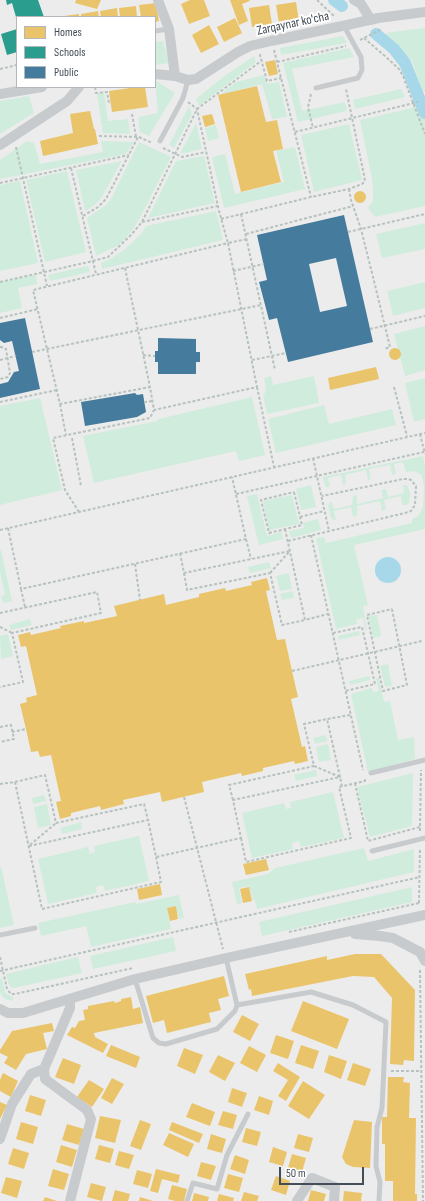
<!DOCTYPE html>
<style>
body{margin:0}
#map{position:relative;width:425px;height:1201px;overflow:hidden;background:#edecec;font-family:"Sofia Sans Condensed",sans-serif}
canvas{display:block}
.legend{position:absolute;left:16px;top:16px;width:140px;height:72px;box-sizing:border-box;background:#fff;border:1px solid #b4b8bc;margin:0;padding:5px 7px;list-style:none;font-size:12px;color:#444e58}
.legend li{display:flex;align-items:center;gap:8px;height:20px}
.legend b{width:20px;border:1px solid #b4b8bc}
.scale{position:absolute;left:279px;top:1167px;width:85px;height:18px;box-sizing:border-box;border:2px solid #444e58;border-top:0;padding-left:5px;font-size:12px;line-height:14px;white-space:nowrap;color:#444e58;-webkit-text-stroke:3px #fff;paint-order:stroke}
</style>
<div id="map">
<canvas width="425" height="1201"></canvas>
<ul class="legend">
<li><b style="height:11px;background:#e9c46a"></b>Homes</li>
<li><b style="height:11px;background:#2a9d8f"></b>Schools</li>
<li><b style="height:11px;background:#457b9d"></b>Public</li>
</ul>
<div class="scale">50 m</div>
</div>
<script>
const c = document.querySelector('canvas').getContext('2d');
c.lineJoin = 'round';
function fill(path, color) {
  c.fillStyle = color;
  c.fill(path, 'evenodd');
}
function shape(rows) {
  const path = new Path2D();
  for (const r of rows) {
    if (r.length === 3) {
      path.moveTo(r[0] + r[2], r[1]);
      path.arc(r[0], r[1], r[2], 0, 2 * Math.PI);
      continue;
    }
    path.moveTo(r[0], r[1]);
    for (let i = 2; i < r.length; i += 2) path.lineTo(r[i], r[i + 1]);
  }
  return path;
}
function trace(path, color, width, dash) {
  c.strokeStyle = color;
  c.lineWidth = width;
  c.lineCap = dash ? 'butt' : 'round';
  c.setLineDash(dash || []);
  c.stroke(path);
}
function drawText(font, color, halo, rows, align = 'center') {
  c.font = font + ' "Sofia Sans Condensed",sans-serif';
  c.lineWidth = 4;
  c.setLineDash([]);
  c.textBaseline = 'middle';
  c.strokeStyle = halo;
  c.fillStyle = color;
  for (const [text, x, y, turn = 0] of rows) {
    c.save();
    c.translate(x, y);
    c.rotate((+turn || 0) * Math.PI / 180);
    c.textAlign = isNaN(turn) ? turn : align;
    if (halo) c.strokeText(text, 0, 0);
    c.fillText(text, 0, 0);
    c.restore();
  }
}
fill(shape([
 [425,28,425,92,423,92,412,61,396,44,382,35,391,32],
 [343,36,347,43,281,55,280,48],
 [163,41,169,63,155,65,155,42],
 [349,48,354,57,292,69,302,111,345,102,347,111,298,122,283,63],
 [254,56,256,62,199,106,196,99,223,77],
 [264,75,267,84,279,82,287,117,272,119,262,84,223,94,222,93,236,82],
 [155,80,175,93,149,136,140,132,138,117,158,113],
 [401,89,405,97,355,109,353,100],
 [104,93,108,121,128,119,130,134,103,133,97,94],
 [29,96,34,113,0,134,0,101],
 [425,105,425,206,375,217,368,208,373,201,373,189,372,179,360,120],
 [189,106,192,114,174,148,169,145],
 [196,123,202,149,180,154],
 [349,124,362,180,314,192,301,135],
 [216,125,219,138,208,141,205,128],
 [27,141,34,143,40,164,103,152,101,141,134,142,126,154,0,179,0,160],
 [139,142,171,157,141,216,133,229,123,241,117,246,96,256,87,218,106,205,111,199],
 [295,147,305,189,224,208,212,157,225,154,235,194,284,182,276,151],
 [204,156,215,203,148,218,176,161],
 [122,161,102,197,95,205,85,211,76,170],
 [67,171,86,252,45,262,26,180],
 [20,181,38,263,0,271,0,185],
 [216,211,223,240,102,269,101,263,110,259,124,250,141,234,146,226],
 [425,223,425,249,382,258,376,234],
 [88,266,90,272,50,281,48,275],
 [36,275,37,284,18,288,22,308,0,313,0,282],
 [425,282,425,308,393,316,387,291],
 [425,326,425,370,405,376,394,334],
 [271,376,273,385,314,376,319,403,267,414,263,395,265,393,266,390,264,378],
 [425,378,425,419,414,422,405,383],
 [252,397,265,455,239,461,236,451,94,483,83,436,157,421,159,419],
 [40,398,62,490,0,505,0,406],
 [324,405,329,424,392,409,396,425,276,453,268,419],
 [423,456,425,465,425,529,354,545,368,605,363,606,367,631,366,631,363,618,356,620,357,624,336,629,316,538,324,537,326,543,412,523,412,519,418,516,423,507,424,486,422,476,420,474,414,471,406,472,403,462,394,464,396,474,392,475,390,465,369,469,371,479,368,480,366,470,345,475,346,484,343,485,341,475,328,478,330,487,327,487,325,486,323,477],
 [311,485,316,507,301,510,296,489],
 [403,485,406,485,408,487,410,494,409,503,406,505,402,505,401,496,384,500,386,510,382,511,380,501,357,506,357,516,353,517,351,507,334,511,336,520,331,519,328,505,331,502,332,502,334,509,352,505,353,496,357,495,357,504,383,498,381,490,386,489,388,497,404,493],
 [257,494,267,536,281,532,283,539,259,545,247,496],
 [292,495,299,524,269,530,263,501],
 [318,519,321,530,291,538,289,531,304,528,303,523],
 [1,550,12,601,3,603,1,596,5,595,0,572,0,551],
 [269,562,271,568,250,573,248,567],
 [289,573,292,589,280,591,276,576],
 [293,591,294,598,282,600,280,594],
 [377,615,381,636,373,638,369,616],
 [30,619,32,625,11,630,9,625],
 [359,631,360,635,339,640,338,636],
 [8,634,13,656,1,659,0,636],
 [388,664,392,686,385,687,380,666],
 [369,676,370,680,350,685,349,681],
 [376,678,379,678,384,702,390,701,398,740,414,737,415,759,368,772,351,694,372,688,373,692,379,691],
 [326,735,327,741,315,744,313,738],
 [328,744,331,760,319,762,316,747],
 [316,770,317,776,296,781,294,775],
 [413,773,412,826,370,837,357,787],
 [333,792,344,838,301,847,299,841,292,843,293,849,252,858,242,813,284,803,286,809,291,808,290,802],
 [44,795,46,801,33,804,32,798],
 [47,804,51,825,38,828,34,807],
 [81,822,82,829,62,834,60,828],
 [139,836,149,881,105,891,103,885,96,887,97,893,48,904,38,859,88,847,90,854,95,852,94,846],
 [364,848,368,861,414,849,414,872,257,909,255,900,253,900,249,886,239,888,242,903,237,904,232,882,268,874,275,868],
 [0,866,1,866,14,925,0,928],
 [412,887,412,902,262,936,259,922],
 [179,895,184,918,179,919,176,906,167,908,171,929,91,947,86,926,41,936,38,923,135,902,136,904],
 [173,937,176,951,93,969,90,956],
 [78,957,82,973,14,988,11,987,9,985,6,974],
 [2,978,5,992,8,995,13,997,13,1001,5,999,1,995,0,991,0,979]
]), '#d0ecdd');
fill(shape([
 [388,570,13]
]), '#a6d8ea');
fill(shape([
 [76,0,101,0,97,9,75,3],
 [190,0,204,0,210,16,189,24,181,4],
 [230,0,249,0,250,1,242,4,248,21,239,25],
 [296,2,299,21,279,23,276,5],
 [156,3,159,21,155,22,155,17,141,17,139,5],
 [269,5,272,24,252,27,249,8],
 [136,6,137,17,120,17,119,8],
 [117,8,118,17,101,17,100,11],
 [98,11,99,17,81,17,81,14],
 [79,14,79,17,64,17,64,16],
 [235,18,242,33,224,42,217,27],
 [209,25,219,44,201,53,192,35],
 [275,60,278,74,269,76,265,62],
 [257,86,266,122,277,120,283,149,273,151,281,182,241,192,218,95],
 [137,87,145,87,148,107,112,112,109,91],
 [90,111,94,129,95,129,98,144,43,156,40,141,73,133,70,114],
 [212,114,215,124,205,127,202,116],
 [360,197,6],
 [395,354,6],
 [376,367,379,379,330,390,328,378],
 [267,578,270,590,266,591,277,640,285,639,292,671,298,697,291,699,302,747,305,746,308,761,295,764,294,761,263,768,263,771,242,776,241,773,202,782,204,792,162,802,160,792,123,800,124,804,101,810,100,806,71,813,71,816,60,819,56,802,61,801,51,755,40,757,38,751,31,752,26,729,20,704,27,702,26,698,37,695,26,646,21,647,18,635,30,632,31,635,61,628,60,626,84,621,84,623,117,616,114,606,164,594,166,605,199,597,199,594,225,588,226,591,252,585,251,582],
 [266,859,269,870,246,875,243,864],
 [160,884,162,895,139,900,137,889],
 [249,887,252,901,243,903,240,889],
 [176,906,178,919,170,921,167,908],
 [355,954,381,954,415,990,414,1061,404,1060,403,1065,390,1064,392,998,374,977,353,976,252,996,251,989,249,990,245,974,327,956,327,960],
 [224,976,229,996,218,999,221,1010,209,1013,211,1022,167,1033,164,1020,153,1023,146,996],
 [131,997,133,1009,140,1007,143,1023,94,1033,95,1037,108,1044,103,1053,67,1035,72,1027,75,1028,79,1021,85,1020,83,1010,88,1009,88,1006,114,1001,115,1003,121,1001,121,999],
 [303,1001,349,1019,337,1049,291,1031],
 [242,1015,259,1024,250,1041,233,1032],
 [52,1023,54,1031,43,1033,47,1049,26,1054,16,1070,4,1063,8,1057,0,1053,0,1050,12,1031],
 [276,1035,294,1041,288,1059,270,1053],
 [111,1045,140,1057,136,1068,106,1056],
 [301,1045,319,1051,313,1069,295,1063],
 [249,1046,266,1055,257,1072,240,1063],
 [184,1048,203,1055,195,1074,177,1066],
 [218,1055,235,1063,225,1081,209,1072],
 [329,1055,347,1061,341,1079,324,1072],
 [63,1058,81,1065,74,1084,55,1077],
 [278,1063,300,1077,286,1101,278,1096,288,1080,273,1071],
 [353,1063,371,1069,365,1086,347,1080],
 [3,1073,18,1081,11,1097,0,1091,0,1080],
 [388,1077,404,1077,403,1082,410,1083,409,1118,416,1118,415,1194,417,1194,417,1201,393,1201,393,1181,385,1181,385,1144,382,1144,382,1117,387,1117],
 [112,1078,124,1084,112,1104,101,1098],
 [89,1080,104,1089,92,1107,77,1097],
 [303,1081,325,1095,309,1119,288,1106],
 [232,1088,247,1093,242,1107,228,1102],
 [30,1095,46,1100,41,1116,25,1111],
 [259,1096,273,1101,269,1115,254,1110],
 [0,1102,7,1105,0,1119],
 [192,1103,215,1112,210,1126,186,1117],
 [223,1111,237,1115,233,1129,218,1125],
 [100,1116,121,1120,115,1143,95,1138],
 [140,1120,151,1124,141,1150,130,1146],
 [354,1120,372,1122,370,1168,353,1167,346,1164,342,1157],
 [21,1122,38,1127,33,1144,16,1139],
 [172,1122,203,1134,199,1143,169,1130],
 [67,1124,84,1129,79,1145,62,1140],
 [246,1128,261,1132,257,1146,242,1142],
 [169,1133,194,1144,188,1157,163,1145],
 [211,1134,226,1139,222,1153,207,1149],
 [298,1134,313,1138,309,1152,294,1148],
 [61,1145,77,1150,72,1167,56,1162],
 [99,1145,114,1149,110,1163,95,1159],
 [273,1147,287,1152,283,1166,269,1162],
 [13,1148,29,1153,24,1169,8,1164],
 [119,1151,134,1155,129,1169,115,1165],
 [292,1154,306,1158,302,1172,288,1168],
 [235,1155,249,1160,245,1174,230,1169],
 [201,1162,216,1166,211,1180,197,1176],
 [53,1169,69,1174,64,1190,48,1186],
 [156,1169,180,1175,178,1183,162,1179,158,1193,150,1191],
 [137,1170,152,1174,148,1188,133,1184],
 [228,1174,243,1178,239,1192,224,1188],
 [276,1176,290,1181,286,1195,271,1190],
 [6,1177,22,1181,17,1198,1,1193],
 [91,1183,106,1187,102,1201,87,1197],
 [172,1185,187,1189,184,1201,175,1201,168,1199],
 [115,1190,130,1194,128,1201,112,1201],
 [311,1190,326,1194,324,1201,308,1201],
 [344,1191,362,1193,361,1201,343,1201],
 [244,1192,259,1196,257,1201,241,1201],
 [194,1193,209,1197,208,1201,192,1201],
 [219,1194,234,1198,233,1201,217,1201],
 [45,1197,57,1201,43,1201],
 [140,1197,153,1201,139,1201]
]), '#e9c46a');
fill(shape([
 [6,0,38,0,44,17,16,17,12,3,7,5],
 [17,29,17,52,7,55,1,34]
]), '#2a9d8f');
fill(shape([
 [344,215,373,342,288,362,277,318,269,320,259,282,267,280,257,235],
 [336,258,347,306,320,312,309,264],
 [25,318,40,389,0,398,0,384,8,382,14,372,19,371,12,341,4,343,0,340,0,323],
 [158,338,196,339,196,352,200,352,200,362,196,362,196,374,158,374,158,362,155,362,155,351,158,351],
 [135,393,137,395,143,394,146,412,137,417,85,426,81,402]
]), '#457b9d');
trace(shape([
 [334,0,342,6],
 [376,34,394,49,405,63,425,113]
]), '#a6d8ea', 12);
trace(shape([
 [317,0,335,17],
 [364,38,386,57,399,69,403,76,425,134],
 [360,40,382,29],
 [274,50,311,197],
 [261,55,260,55,267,81,281,78],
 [277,62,346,46],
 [0,69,17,65],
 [95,87,96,93,107,92,109,103,111,103],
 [311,94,308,107,313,128],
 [188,102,197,109,219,211,228,243,247,239],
 [132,114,136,137],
 [295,132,418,102],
 [99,136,139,137,152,143],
 [16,147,47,286],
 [163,148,182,157,206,152],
 [71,168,96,274],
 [0,183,129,155],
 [349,189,351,200,361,229,373,277,390,347,384,349],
 [241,214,275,370],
 [83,216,98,207,106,199,138,137],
 [221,219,311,197,349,189,362,184,365,181,364,175,346,89],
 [142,222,218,206],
 [348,232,425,214],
 [246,234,353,206],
 [228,243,257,387,154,410,150,387,60,404,33,290,228,243],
 [125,268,150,387],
 [233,271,264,264],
 [0,282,93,261,108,257,131,235,142,222,197,109,261,61],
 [0,318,38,309],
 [370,329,425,316],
 [0,347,1,347,6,349,10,373,8,377,0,379],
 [32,352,261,305],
 [143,355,155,356],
 [0,360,16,356],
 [252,360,286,353],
 [257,387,274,467],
 [394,387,407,436],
 [0,402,57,390],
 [144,402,153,401],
 [60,404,66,435],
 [420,434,425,454],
 [72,438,81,486],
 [313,458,329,531],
 [294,492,302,525,269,533,261,500,294,492],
 [236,494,424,452],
 [79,512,65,490,53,438,150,418,154,410],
 [300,517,324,511],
 [8,528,21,589,246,539,232,477],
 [285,529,305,620,328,614],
 [0,530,425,433],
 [311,535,363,770],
 [246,539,251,559],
 [288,541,405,513,411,511,415,505,416,486,411,480,408,479,403,479,322,496],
 [180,553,184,573,290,551],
 [135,564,140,600],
 [184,573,187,590,270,573,282,625,305,620],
 [270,573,289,552],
 [21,589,25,607],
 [392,609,407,685,383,691,367,615,392,609],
 [0,613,97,592,101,613,12,633,23,682,0,687],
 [0,627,12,633],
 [333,633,362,627,375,684,345,691],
 [292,671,422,641],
 [0,727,11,725,14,739,0,742],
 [12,732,26,729],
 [314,766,340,777,342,787],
 [15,782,45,775,56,823,144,804,148,820],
 [355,783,368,841,420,827],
 [0,784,15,782,42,909,161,882,156,857],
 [184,797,223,949],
 [233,800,229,785,314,766,304,724,327,719],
 [420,831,421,770],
 [241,838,246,862,351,838,339,787,365,781,365,779],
 [30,845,56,823],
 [29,846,148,820,156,857,241,838,233,800,340,777,327,719,350,715],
 [419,903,420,848],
 [289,932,419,903],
 [0,957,7,989,11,994,15,994,133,968],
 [420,970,423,1201],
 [0,971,420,877],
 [391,1071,421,1071]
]), '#b5c2be', 2, [3, 2]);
trace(shape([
 [155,31,169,29],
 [316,88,358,78,362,70,361,57,344,26],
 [160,141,183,98,188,80],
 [371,773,425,760],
 [372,851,425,838],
 [0,935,35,928],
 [226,958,237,1005,311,992,353,1005,386,1022,382,1108,377,1127,376,1166,380,1182,379,1201],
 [135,979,153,1038,159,1043,166,1044,217,1029,235,1011,237,1005],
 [187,1201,193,1183,217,1189,227,1155,248,1114]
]), '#c8cbcd', 5);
trace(shape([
 [158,0,169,29,175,76],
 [354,0,361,4,371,20],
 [155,74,175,76,188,80,196,79,238,52,250,46,271,41,347,25,378,18,425,12],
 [0,94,42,87],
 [0,145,67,101,79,87],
 [355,934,380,936,393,938,420,952,425,961],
 [70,999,70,1008,44,1069,45,1079,87,1110,91,1119,70,1201],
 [0,1009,8,1013,23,1013,135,979,226,958,425,915],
 [0,1139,12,1104,31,1074,44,1069],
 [297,1201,312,1178,335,1187,334,1201]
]), '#c8cbcd', 10);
drawText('13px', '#444e58', '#fff', [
 ["Zarqaynar ko'cha",293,24,-12]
]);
</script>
